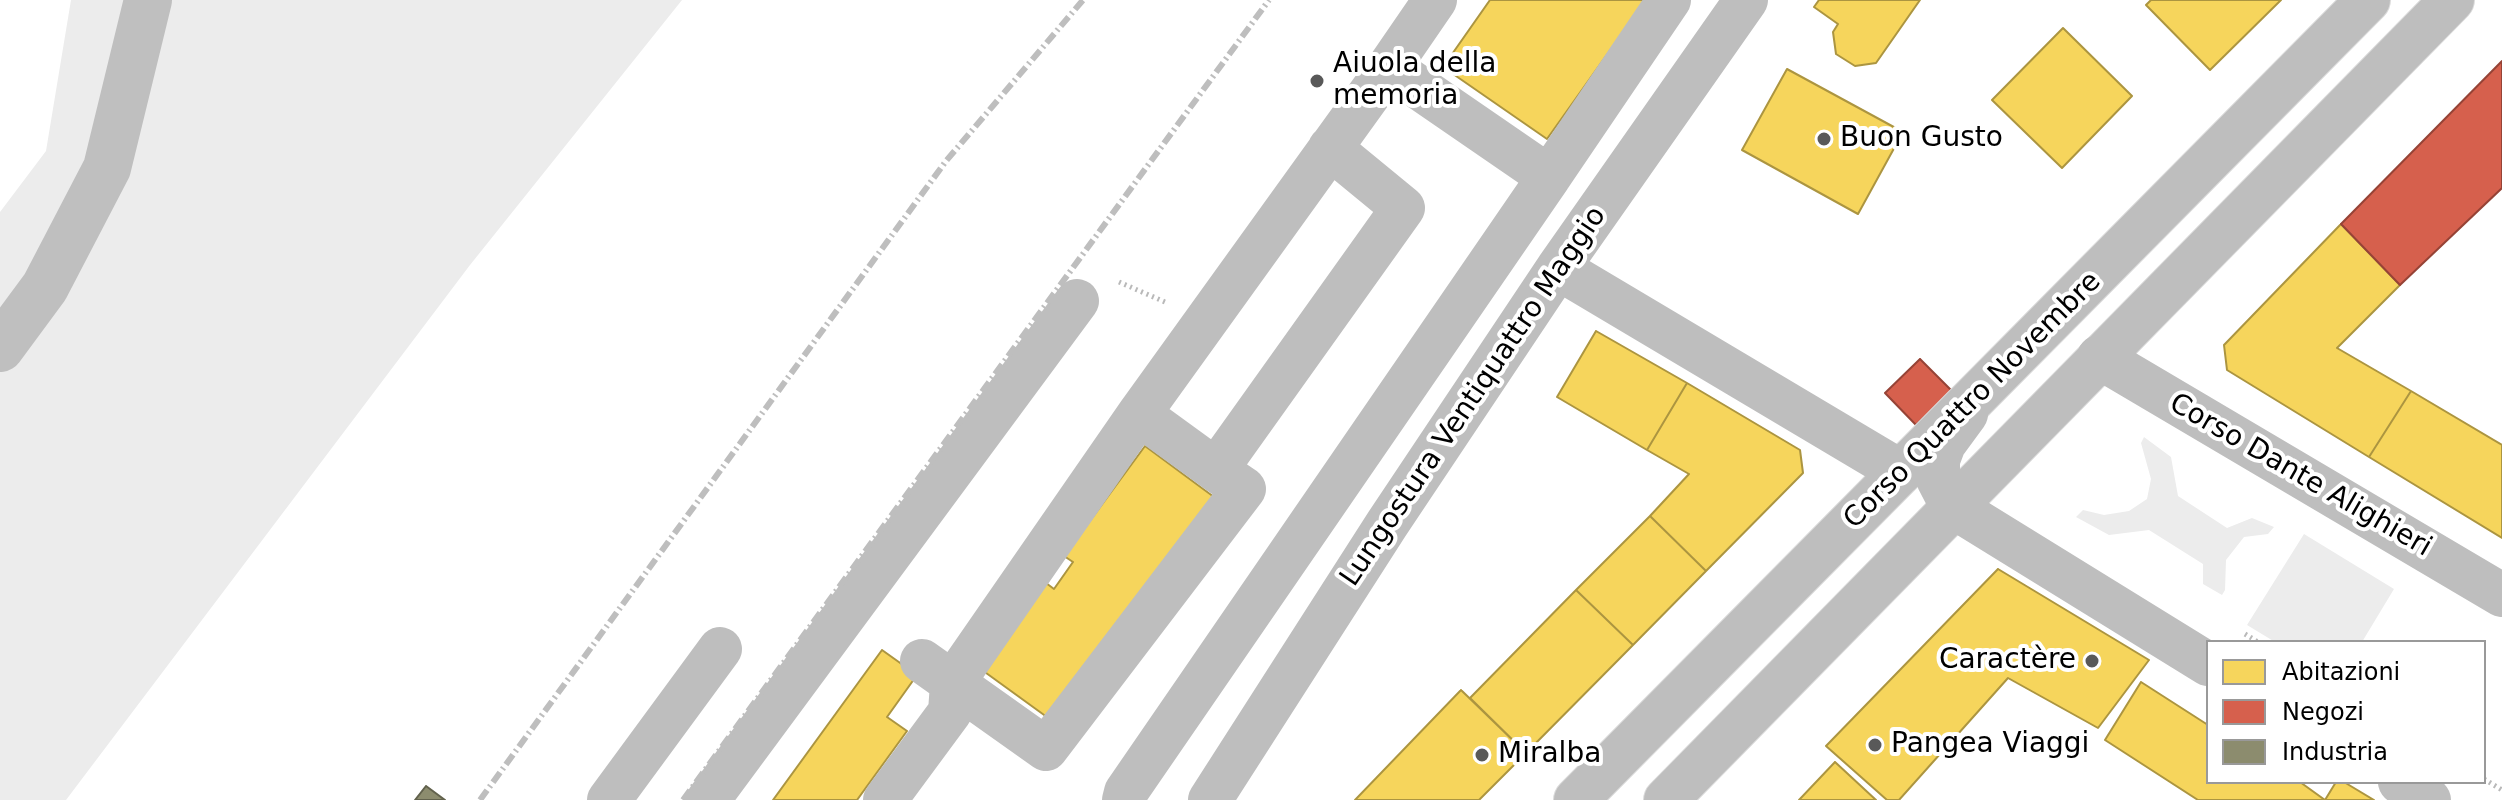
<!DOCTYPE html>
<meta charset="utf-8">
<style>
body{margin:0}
#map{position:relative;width:2502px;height:800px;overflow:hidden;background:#fff;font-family:"DejaVu Sans",sans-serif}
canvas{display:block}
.legend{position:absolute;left:2206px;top:640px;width:280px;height:144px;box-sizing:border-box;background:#fff;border:2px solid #999;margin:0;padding:10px 14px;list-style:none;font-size:24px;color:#000}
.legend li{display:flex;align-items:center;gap:16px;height:40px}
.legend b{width:40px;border:2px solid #999}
</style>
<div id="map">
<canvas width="2502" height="800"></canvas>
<ul class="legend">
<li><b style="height:22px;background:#f6d55c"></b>Abitazioni</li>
<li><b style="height:22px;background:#d6604d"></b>Negozi</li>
<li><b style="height:22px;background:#8c8c6e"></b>Industria</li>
</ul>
</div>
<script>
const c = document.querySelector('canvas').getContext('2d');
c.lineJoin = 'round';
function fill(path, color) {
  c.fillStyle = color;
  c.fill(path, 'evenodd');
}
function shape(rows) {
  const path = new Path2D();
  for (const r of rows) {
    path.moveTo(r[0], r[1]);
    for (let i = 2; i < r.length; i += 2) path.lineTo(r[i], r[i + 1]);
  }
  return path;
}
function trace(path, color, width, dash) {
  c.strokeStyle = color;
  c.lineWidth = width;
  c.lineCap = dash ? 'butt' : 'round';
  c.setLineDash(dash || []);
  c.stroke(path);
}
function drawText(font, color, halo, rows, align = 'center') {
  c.font = font + ' "DejaVu Sans",sans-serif';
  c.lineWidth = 8;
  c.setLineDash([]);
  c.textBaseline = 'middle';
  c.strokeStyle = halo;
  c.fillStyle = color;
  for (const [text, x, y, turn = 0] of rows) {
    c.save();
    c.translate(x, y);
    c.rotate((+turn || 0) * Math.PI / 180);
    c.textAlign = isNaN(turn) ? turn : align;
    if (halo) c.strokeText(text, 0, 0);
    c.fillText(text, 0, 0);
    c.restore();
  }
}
fill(shape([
 [71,0,682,0,470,265,66,800,0,800,0,212,46,151],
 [2144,437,2171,457,2178,496,2227,528,2252,518,2274,527,2268,534,2244,537,2226,560,2225,590,2222,595,2203,584,2203,564,2149,530,2109,535,2076,517,2083,510,2104,515,2129,511,2147,499,2151,479,2141,443],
 [2304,534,2394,589,2362,642,2275,642,2247,625]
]), '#ececec');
const homes = shape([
 [1490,0,1646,0,1547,139,1443,67,1490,0],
 [1819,0,1920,0,1876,63,1855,66,1836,54,1833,32,1838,24,1814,7,1819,0],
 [2151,0,2281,0,2210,70,2146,5,2151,0],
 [2063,28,2132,96,2062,168,1992,100,2063,28],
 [1787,69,1903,132,1858,214,1742,150,1787,69],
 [2341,224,2400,285,2337,348,2411,391,2369,457,2227,370,2224,345,2341,224],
 [1596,331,1687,383,1647,450,1557,397,1596,331],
 [1687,383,1800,450,1803,473,1706,571,1650,516,1689,474,1647,450,1687,383],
 [2411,391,2502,445,2502,538,2369,457,2411,391],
 [1145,446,1214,497,1051,720,982,670,1046,583,1054,589,1073,562,1064,556,1145,446],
 [1650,516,1706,571,1633,645,1576,590,1650,516],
 [1998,569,2149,660,2098,728,2008,678,1899,800,1887,800,1826,746,1998,569],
 [1576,590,1633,645,1526,753,1470,698,1576,590],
 [882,650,917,675,887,717,907,731,857,800,773,800,882,650],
 [2141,682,2208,725,2208,782,2300,782,2325,800,2198,800,2105,740,2141,682],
 [1461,690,1526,753,1479,800,1355,800,1461,690],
 [1835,762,1876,800,1799,800,1835,762],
 [2336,782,2344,782,2374,800,2325,800,2336,782]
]);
fill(homes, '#f6d55c');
trace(homes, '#ac9540', 2);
const shops = shape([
 [2502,61,2502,188,2400,285,2341,224,2502,61],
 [1920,359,1952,391,1916,425,1885,393,1920,359]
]);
fill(shops, '#d6604d');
trace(shops, '#964336', 2);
const industry = shape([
 [426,786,445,800,415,800,426,786]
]);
fill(industry, '#8c8c6e');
trace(industry, '#62624d', 2);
trace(shape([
 [0,348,45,287,107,168,148,0]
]), '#bfbfbf', 48);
const major = shape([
 [1576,800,2368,0],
 [1666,800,2452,0]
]);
trace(major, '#dbdbdb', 46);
trace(shape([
 [1119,282,1165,302],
 [2245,634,2258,642],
 [2484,779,2502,790]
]), '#b9b9b9', 5, [2, 4]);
trace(shape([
 [1389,67,1435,0],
 [1549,177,1669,0],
 [1558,268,1901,472],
 [2099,357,2502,595],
 [1139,414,1216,470,1403,208,1330,148],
 [1966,414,1944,444,1938,460,1938,479,1952,506,2208,664],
 [922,661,1046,749,1244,489,1216,470],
 [2400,782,2429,800],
 [609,800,720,649],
 [708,800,1077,301],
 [885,800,950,712,952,684,1139,414,1389,67,1549,177,1126,792,1124,800],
 [1210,800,1387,524,1558,268,1746,0]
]), '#bebebe', 44);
trace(major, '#bebebe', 44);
trace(shape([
 [480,800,946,161,1083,0],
 [683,800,1269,0]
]), '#bebebe', 6, [12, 4, 2, 4]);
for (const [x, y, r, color] of [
 [1317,81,8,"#595959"],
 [1824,139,8,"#595959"],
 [2092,661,8,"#595959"],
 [1875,745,8,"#595959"],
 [1482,755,8,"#595959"]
]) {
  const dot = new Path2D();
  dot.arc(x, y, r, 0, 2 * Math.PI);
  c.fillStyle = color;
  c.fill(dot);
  trace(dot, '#fff', 3);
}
drawText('28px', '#000', '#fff', [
 ["Aiuola della",1333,65],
 ["memoria",1333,97],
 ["Buon Gusto",1840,139],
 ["Caractère",2076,661,"right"],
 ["Pangea Viaggi",1891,745],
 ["Miralba",1498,755]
], 'left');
drawText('28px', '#000', '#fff', [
 ["Lungostura Ventiquattro Maggio",1474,397,-56],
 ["Corso Quattro Novembre",1973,401,-45],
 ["Corso Dante Alighieri",2300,476,30]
]);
</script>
